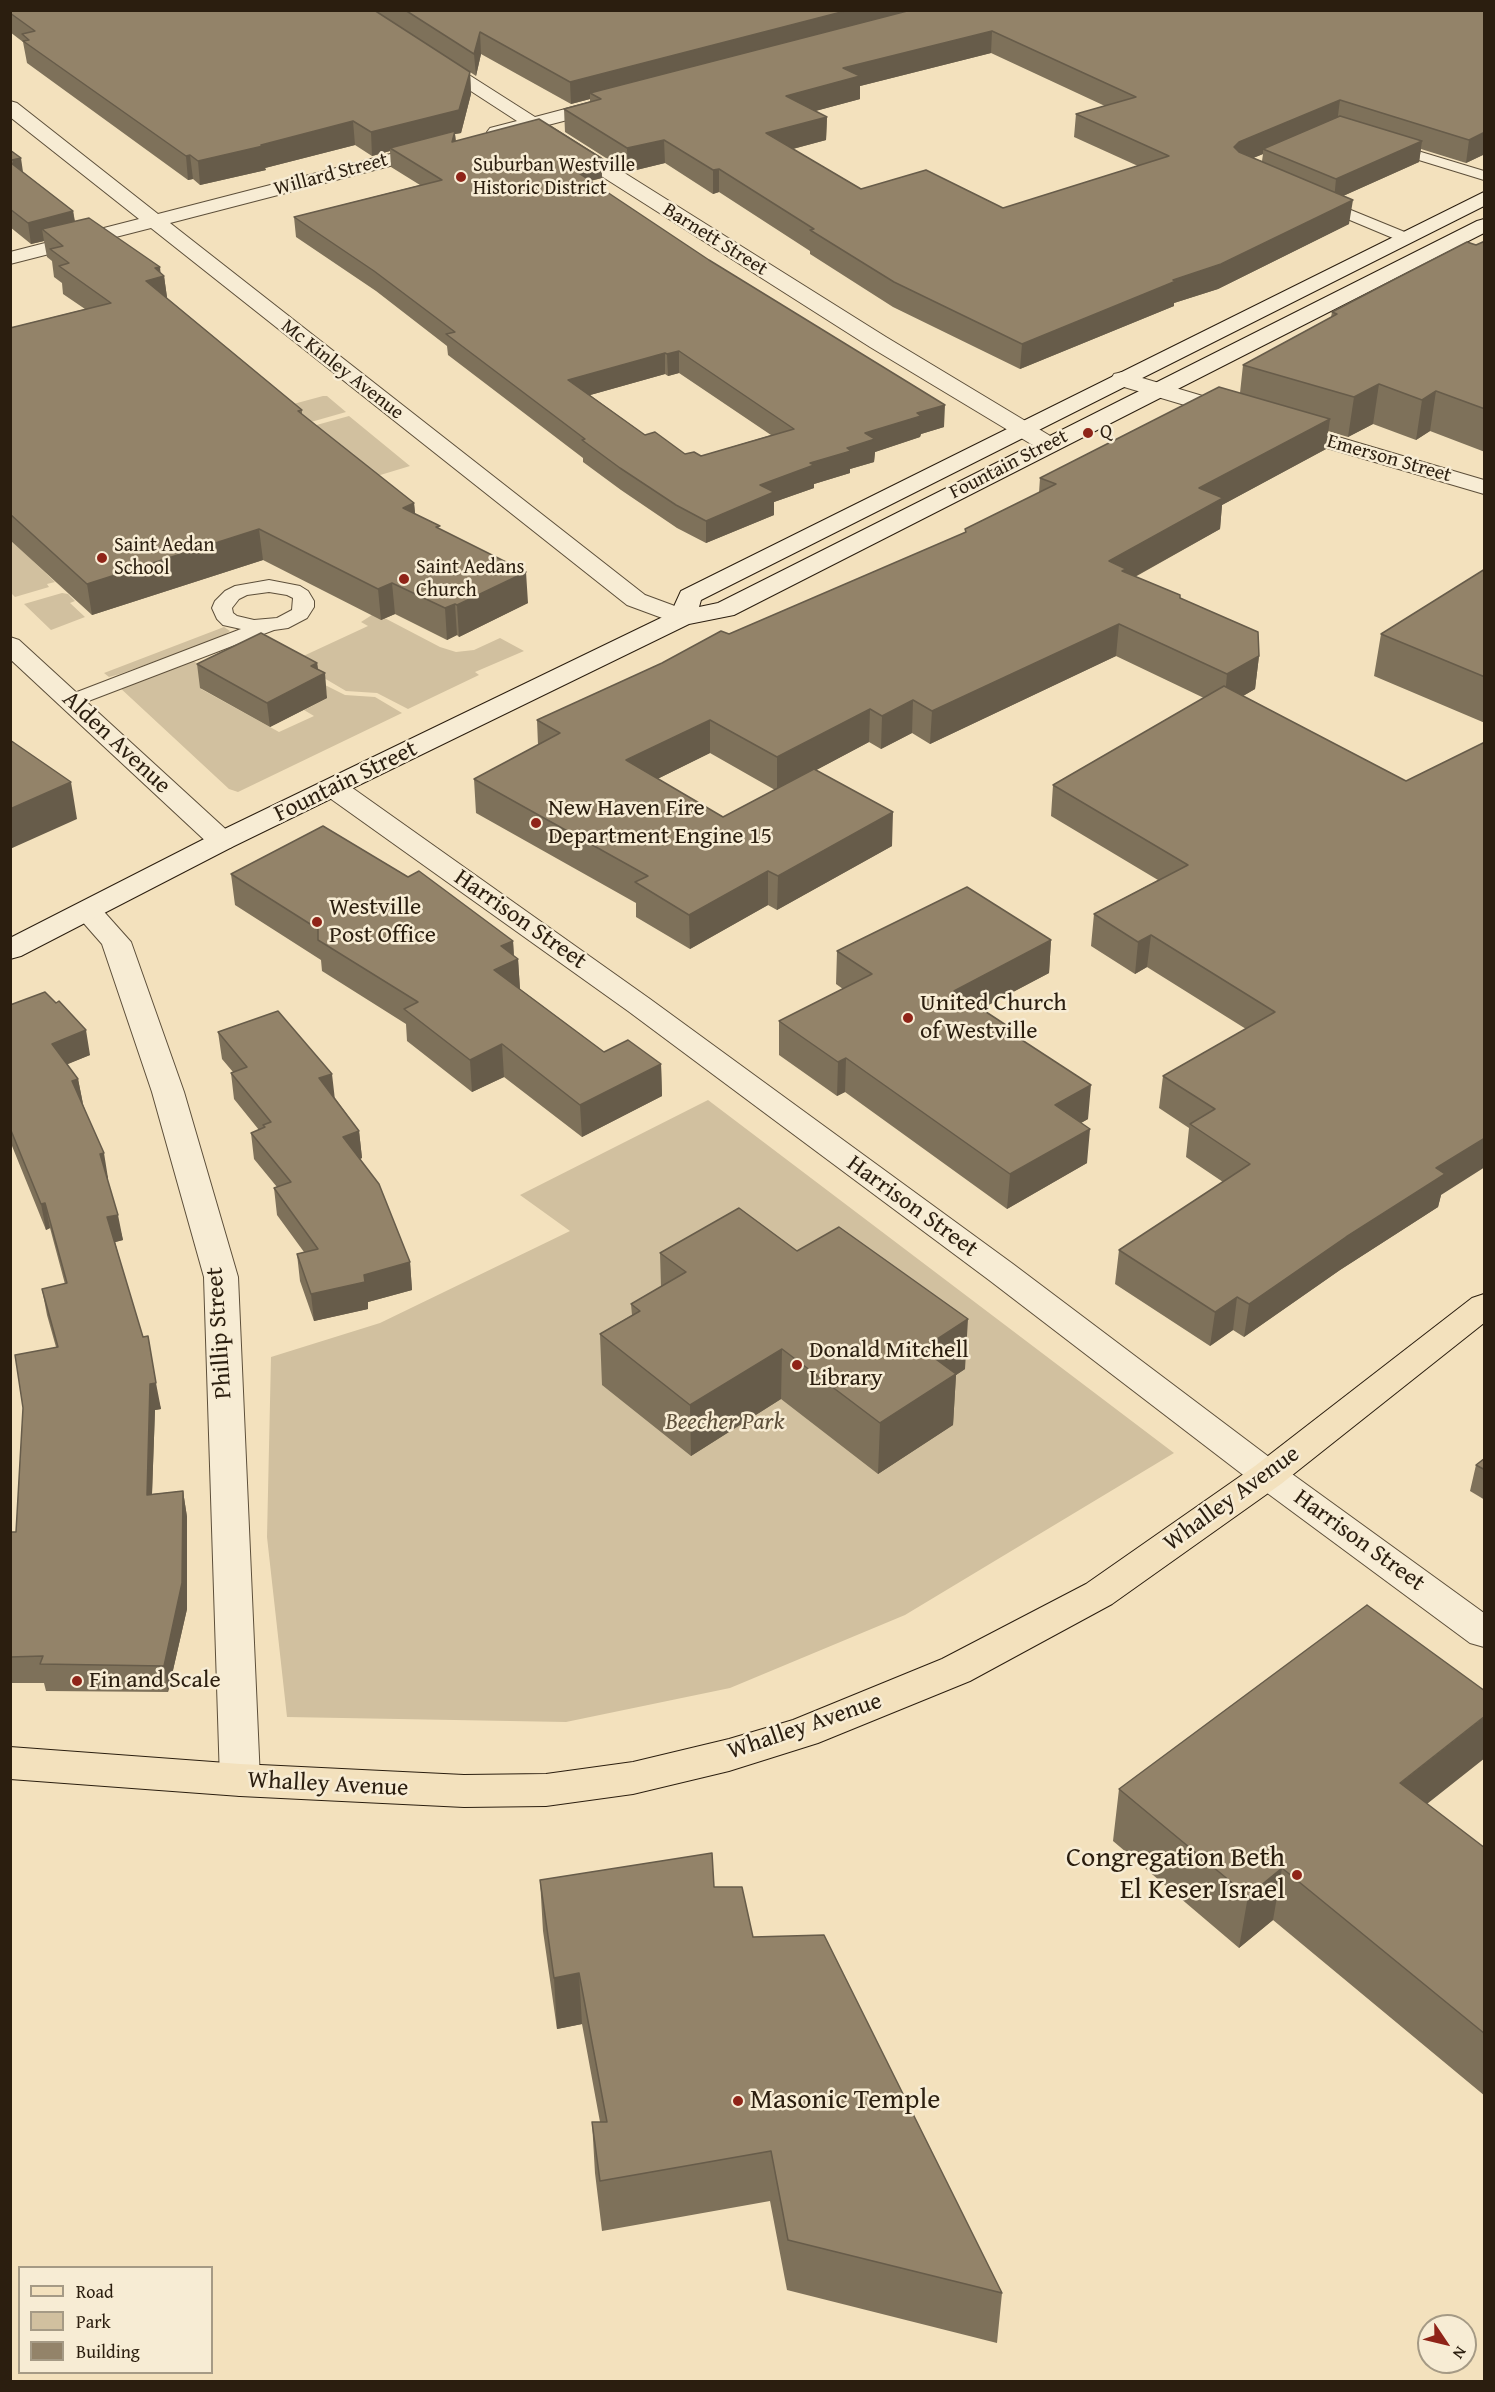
<!DOCTYPE html>
<style>
body{margin:0}
#map{position:relative;width:1495px;height:2392px;overflow:hidden;background:#f3e1bd;font-family:"Gentium Book Plus",serif}
canvas{display:block}
.frame{position:absolute;inset:0;border:12px solid #2b1e0f;pointer-events:none}
.legend{position:absolute;left:18px;top:2266px;width:195px;height:108px;box-sizing:border-box;background:#f7ecd4;border:2px solid #a59a85;margin:0;padding:8px 10px;list-style:none;font-size:18px;color:#2b1e0f}
.legend li{display:flex;align-items:center;gap:12px;height:30px}
.legend b{width:30px;border:2px solid #a59a85}
.north{position:absolute;left:1417px;top:2314px;width:60px;height:60px;box-sizing:border-box;background:#f7ecd4;border:2px solid #a59a85;border-radius:50%;rotate:125deg;font-size:16px;font-weight:700;line-height:24px;text-align:center;color:#2b1e0f}
.north::after{content:'';display:block;margin:auto;width:21px;height:27px;background:#8f2418;clip-path:polygon(50% 0,100% 100%,50% 72%,0 100%)}
</style>
<div id="map">
<canvas width="1495" height="2392"></canvas>
<div class="frame"></div>
<ul class="legend">
<li><b style="height:8px;background:#f3e1bd"></b>Road</li>
<li><b style="height:16px;background:#d1c09f"></b>Park</li>
<li><b style="height:16px;background:#938369"></b>Building</li>
</ul>
<div class="north">N</div>
</div>
<script>
const c = document.querySelector('canvas').getContext('2d');
c.lineJoin = 'round';
function fill(path, color) {
  c.fillStyle = color;
  c.fill(path, 'evenodd');
}
function shape(rows) {
  const path = new Path2D();
  for (const r of rows) {
    path.moveTo(r[0], r[1]);
    for (let i = 2; i < r.length; i += 2) path.lineTo(r[i], r[i + 1]);
  }
  return path;
}
function trace(path, color, width, dash) {
  c.strokeStyle = color;
  c.lineWidth = width;
  c.lineCap = dash ? 'butt' : 'round';
  c.setLineDash(dash || []);
  c.stroke(path);
}
function drawText(font, color, halo, rows, align = 'center') {
  c.font = font + ' "Gentium Book Plus",serif';
  c.lineWidth = 5;
  c.setLineDash([]);
  c.textBaseline = 'middle';
  c.strokeStyle = halo;
  c.fillStyle = color;
  for (const [text, x, y, turn = 0] of rows) {
    c.save();
    c.translate(x, y);
    c.rotate((+turn || 0) * Math.PI / 180);
    c.textAlign = isNaN(turn) ? turn : align;
    if (halo) c.strokeText(text, 0, 0);
    c.fillText(text, 0, 0);
    c.restore();
  }
}
fill(shape([
 [323,396,327,396,346,412,311,422,238,419],
 [349,416,410,466,354,483,313,426],
 [11,540,55,582,47,584,49,587,15,597,11,593],
 [62,593,68,594,75,601,70,603,85,617,51,630,24,604],
 [375,613,440,647,456,652,474,650,500,638,524,651,475,672,479,675,408,709,377,693,346,691,268,645,299,658,368,626,361,622],
 [224,627,230,631,220,638,120,674,109,677,104,673],
 [190,659,222,678,201,689,279,732,314,716,304,710,327,698,325,685,345,695,375,697,402,713,238,792,229,789,118,686],
 [708,1100,1174,1453,905,1615,730,1688,566,1722,287,1717,267,1537,271,1357,380,1323,570,1231,520,1195]
]), '#d1c09f');
const service = shape([
 [1388,142,1484,171,1484,180,1383,149,1381,146,1383,143,1388,142],
 [1319,197,1412,235,1414,238,1412,241,1400,241,1314,205,1311,202,1314,199,1319,197],
 [269,580,300,586,308,591,314,601,314,607,307,618,288,628,274,630,78,705,71,707,64,705,61,701,64,697,241,629,223,625,217,619,212,608,215,601,225,591,235,586,269,580],
 [269,592,287,595,293,598,292,610,277,618,254,620,237,616,233,613,232,608,239,599,247,595,269,592]
]);
const minor = shape([
 [346,10,367,10,535,117,607,98,614,100,616,104,614,108,548,125,886,337,1057,440,1061,445,1057,450,1049,452,1041,450,870,347,529,130,497,138,490,136,487,132,490,128,517,121,346,10],
 [10,101,17,103,158,214,433,143,440,145,443,149,440,153,170,223,645,595,691,612,695,617,691,622,682,625,673,622,627,605,151,228,10,264,10,252,139,219,10,117,10,101],
 [1122,372,1243,408,1246,413,1243,418,1235,420,1114,384,1111,379,1114,374,1122,372],
 [1284,421,1484,480,1484,494,1276,433,1272,428,1276,423,1284,421],
 [10,637,19,640,232,835,236,841,232,847,222,850,212,847,10,659,10,637],
 [334,780,344,782,650,999,1013,1264,1281,1466,1484,1613,1484,1647,1470,1643,1255,1484,989,1280,628,1011,324,794,320,788,324,782,334,780],
 [88,902,98,905,131,942,184,1092,238,1277,260,1780,254,1791,240,1796,226,1791,220,1780,204,1277,152,1092,102,944,73,911,78,905,88,902]
]);
const secondary = shape([
 [1484,192,1484,206,701,600,699,607,718,603,1477,221,1484,219,1484,233,734,615,689,624,232,847,21,956,10,959,10,938,212,835,671,613,681,591,1484,192]
]);
const primary = shape([
 [1484,1294,1484,1323,1281,1484,1112,1604,970,1681,818,1743,729,1771,633,1794,546,1806,464,1807,240,1796,10,1779,10,1747,240,1764,464,1775,546,1774,633,1762,729,1739,793,1720,942,1659,1086,1584,1255,1466,1472,1298,1484,1294]
]);
trace(service, '#5d4f3a', 2);
trace(minor, '#5d4f3a', 2);
trace(secondary, '#2b1e0f', 2);
trace(primary, '#2b1e0f', 2);
fill(service, '#f7ecd4');
fill(minor, '#f7ecd4');
fill(secondary, '#f7ecd4');
fill(primary, '#f3e1bd');
fill(shape([
 [10,10,1485,10,1485,154,1466,163,1421,149,1419,162,1343,196,1349,224,1218,289,1174,303,1174,306,1020,369,893,307,810,254,810,251,719,192,713,194,665,163,628,172,565,132,564,109,590,102,590,99,571,104,481,54,476,76,470,72,471,94,461,133,455,134,456,141,601,158,602,178,590,181,944,427,921,434,920,437,875,452,874,462,850,469,850,473,814,484,814,488,774,502,774,515,706,543,677,528,621,490,583,462,583,458,448,355,447,346,376,291,296,237,294,217,420,185,391,167,390,151,372,156,355,145,265,168,266,170,200,185,193,179,188,180,27,63,23,42,10,32],
 [991,53,1105,106,1076,114,1074,137,1138,166,1003,208,861,189,793,149,826,140,827,117,815,111,860,99,860,86],
 [1263,154,1262,161,1253,158],
 [679,373,771,435,701,456,685,454,645,435,590,395,665,374,668,376],
 [10,150,23,172,73,211,75,221,164,276,167,298,302,410,302,415,414,503,415,514,440,530,528,603,459,637,457,635,447,640,395,614,381,620,263,560,92,615,10,540,10,328,85,309,63,294,62,283,54,277,52,261,47,257,44,241,31,244,10,227],
 [1485,241,1485,452,1430,431,1416,440,1373,424,1348,437,1328,431,1326,449,1222,505,1220,529,1135,577,1180,598,1259,656,1255,689,1243,696,1441,1195,1438,1207,1340,1270,1244,1337,1233,1330,1210,1346,1115,1284,1119,1250,1223,1182,1186,1157,1189,1128,1159,1108,1163,1076,1246,1029,1147,967,1135,974,1091,946,1094,914,1158,880,1051,816,1053,785,1204,698,1116,656,930,744,912,733,881,749,869,742,816,770,892,846,777,910,768,905,690,949,636,917,636,903,476,813,474,779,538,745,537,720,729,634,965,533,965,529,1039,493,1040,478,1240,393,1243,365,1331,317,1332,312],
 [710,753,775,790,723,817,657,779],
 [1485,569,1485,723,1374,676,1381,634],
 [317,663,318,670,327,698,270,727,200,688,197,664],
 [231,874,513,941,514,956,518,959,520,989,604,1052,661,1064,662,1096,582,1137,504,1077,472,1092,407,1041,406,1024,322,971,321,960,235,905],
 [1051,940,1049,973,981,1009,1006,1030,1088,1119,1081,1123,1087,1163,1007,1209,845,1092,837,1096,779,1055,779,1021,843,989,836,984,837,951],
 [10,1005,90,1055,67,1064,78,1079,83,1104,108,1178,107,1179,123,1240,115,1242,161,1409,155,1410,152,1494,183,1491,187,1517,187,1609,168,1692,46,1691,44,1683,10,1683,10,1532,16,1532,56,1347,47,1315,42,1289,65,1284,50,1228,46,1230,10,1141],
 [218,1032,335,1098,359,1131,362,1158,360,1159,410,1262,412,1290,368,1302,368,1309,314,1321,300,1281,297,1254,304,1252,277,1215,274,1188,277,1187,254,1159,251,1133,259,1130,234,1099,231,1073,233,1072,222,1059],
 [797,1251,965,1369,956,1375,953,1425,878,1474,781,1399,691,1456,602,1385,600,1334,632,1315,631,1304,661,1287,660,1253],
 [1485,1458,1485,1500,1470,1491,1476,1465],
 [1119,1789,1427,1804,1485,1848,1485,2096,1273,1920,1239,1948,1113,1841],
 [540,1880,714,1887,753,1937,1002,2293,997,2343,787,2290,770,2201,602,2231,595,2173,592,2122,600,2122,582,2024,557,2029,543,1931]
]), '#7e715a');
fill(shape([
 [849,10,932,10,590,93,590,99,571,104,570,82],
 [992,31,991,53,860,86,860,99,786,119,786,96,843,68],
 [480,32,481,54,476,76,474,54],
 [470,72,471,94,461,133,455,134,456,150,390,148,390,151,372,156,371,132],
 [1340,100,1337,123,1263,149,1263,154,1236,165,1234,147,1239,142],
 [827,117,826,140,766,156,766,133],
 [353,121,355,145,265,168,266,170,200,185,198,161],
 [1485,132,1485,154,1466,163,1469,140],
 [664,140,665,163,628,172,627,148],
 [1422,141,1419,162,1334,200,1336,179],
 [190,155,193,179,188,180,186,156],
 [21,158,24,179,11,163,12,160],
 [601,158,602,178,569,186,568,166],
 [719,169,719,192,713,194,713,170],
 [1353,200,1349,224,1218,289,1174,303,1174,306,1020,369,1022,344,1173,280],
 [73,211,76,232,42,229,44,241,31,244,28,223],
 [160,267,161,277,164,276,168,304,146,281,155,268],
 [679,351,679,373,668,376,667,354],
 [665,353,665,374,569,401,568,380],
 [1379,384,1373,424,1348,437,1354,397],
 [1436,391,1430,431,1416,440,1422,400],
 [945,405,944,427,921,434,920,437,875,452,874,462,850,469,850,473,814,484,814,488,774,502,774,515,706,543,706,521,760,485,847,448,865,433,917,413],
 [1330,419,1326,449,1222,505,1220,529,1125,582,1109,561,1199,488],
 [414,503,417,533,403,508],
 [259,529,263,560,92,615,87,584],
 [526,572,528,603,459,637,457,605],
 [392,583,395,614,381,620,378,589],
 [455,604,457,635,447,640,445,608],
 [1119,624,1116,656,930,744,932,711],
 [1259,656,1255,689,1224,707,1227,674],
 [317,663,319,676,325,673,327,698,270,727,267,703,311,666],
 [913,700,912,733,881,749,882,716],
 [870,709,869,742,777,791,777,757],
 [710,720,710,753,627,794,626,760],
 [71,782,77,819,10,849,10,809],
 [893,812,892,846,777,910,778,876],
 [768,871,768,905,690,949,689,915],
 [1151,935,1147,967,1135,974,1138,942],
 [1051,940,1049,973,952,1024,954,991],
 [513,941,514,960,518,959,520,990,494,970,501,946],
 [86,1030,90,1055,56,1069,52,1044],
 [502,1044,504,1077,472,1092,470,1060],
 [846,1058,845,1092,837,1096,838,1062],
 [661,1064,662,1096,582,1137,580,1105],
 [332,1074,335,1100,319,1078],
 [78,1079,83,1104,72,1081],
 [1091,1085,1088,1119,1052,1139,1055,1105],
 [1090,1129,1087,1163,1007,1209,1010,1174],
 [359,1131,362,1158,345,1164,343,1137],
 [1485,1138,1485,1167,1441,1195,1438,1207,1340,1270,1244,1337,1249,1304,1436,1168],
 [104,1153,108,1178,105,1179,100,1154],
 [45,1203,50,1228,46,1230,41,1204],
 [118,1215,123,1240,112,1243,107,1217],
 [410,1262,412,1290,368,1302,368,1309,314,1321,311,1294,364,1275],
 [1237,1297,1233,1330,1210,1346,1215,1312],
 [968,1319,965,1369,956,1375,953,1425,878,1474,880,1423,922,1349],
 [782,1349,781,1399,691,1456,690,1405],
 [156,1383,161,1409,155,1410,151,1521,147,1495,150,1384],
 [183,1491,187,1517,187,1609,168,1692,164,1666],
 [1485,1716,1485,1758,1389,1834,1400,1783],
 [1282,1868,1273,1920,1239,1948,1248,1896],
 [579,1973,582,2024,557,2029,554,1978]
]), '#675c4a');
const building = shape([
 [10,10,374,10,470,72,459,110,371,132,353,121,261,145,263,146,198,161,190,155,186,156,23,41,29,40,22,34,35,31,10,13,10,10],
 [405,10,849,10,570,82,480,32,474,54,405,10],
 [911,10,1485,10,1485,132,1469,140,1340,100,1239,142,1234,147,1239,152,1353,200,1221,264,1173,280,1176,281,1022,344,894,282,810,230,814,229,719,169,713,170,664,140,627,148,564,109,601,99,590,93,911,10],
 [992,31,1136,97,1076,114,1169,156,1003,208,926,170,861,189,766,133,827,117,786,96,860,76,843,68,992,31],
 [1340,116,1422,141,1336,179,1263,149,1340,116],
 [539,119,601,158,568,166,709,260,945,405,917,413,921,416,865,433,875,439,847,448,851,451,810,463,814,465,760,485,774,492,706,521,676,505,620,468,582,440,585,439,446,334,455,332,374,271,294,217,442,180,390,148,455,131,452,142,539,119],
 [679,351,794,429,701,456,694,452,685,454,655,432,645,435,568,380,665,353,667,354,679,351],
 [10,150,21,158,12,160,15,163,11,163,73,211,28,223,10,209,10,150],
 [89,218,160,267,155,268,164,276,146,281,302,410,298,411,414,503,403,508,440,526,436,527,526,572,457,605,455,604,445,608,392,583,378,589,259,529,87,584,10,514,10,328,111,303,59,266,69,263,50,249,63,246,42,229,89,218],
 [1485,241,1485,409,1436,391,1422,400,1379,384,1354,397,1243,365,1337,314,1332,312,1397,278,1467,242,1476,245,1485,241],
 [1219,387,1330,419,1199,488,1223,498,1109,561,1126,569,1122,571,1180,595,1180,598,1258,632,1259,656,1227,674,1119,624,932,711,913,700,882,716,870,709,777,757,710,720,626,760,723,817,814,769,893,812,778,876,768,871,689,915,635,882,648,876,474,779,560,733,537,720,662,663,721,631,729,634,966,532,965,529,1056,484,1040,478,1219,387],
 [1485,569,1485,677,1381,634,1485,569],
 [261,633,317,663,311,666,325,673,267,703,197,664,261,633],
 [1224,686,1406,781,1485,742,1485,1138,1436,1168,1445,1174,1346,1237,1249,1304,1237,1297,1215,1312,1119,1250,1250,1164,1190,1124,1215,1109,1163,1076,1275,1012,1151,935,1138,942,1094,914,1188,865,1053,785,1224,686],
 [10,740,71,782,10,809,10,740],
 [323,826,408,877,419,871,513,941,501,946,518,959,494,970,604,1052,628,1040,661,1064,580,1105,502,1044,470,1060,404,1009,418,1002,318,940,318,929,231,874,323,826],
 [967,887,1051,940,954,991,1006,1025,1002,1027,1091,1085,1055,1105,1090,1129,1010,1174,846,1058,838,1062,779,1021,872,974,837,951,967,887],
 [45,992,56,1003,59,1001,86,1030,52,1044,78,1079,72,1081,104,1153,100,1154,118,1215,107,1217,143,1337,148,1336,156,1383,150,1384,147,1495,183,1491,182,1583,164,1666,40,1664,43,1656,10,1657,10,1532,16,1532,23,1408,15,1355,58,1347,42,1289,67,1283,45,1203,41,1204,10,1128,10,1005,45,992],
 [278,1011,332,1074,319,1078,359,1131,343,1137,379,1184,410,1262,364,1275,365,1282,311,1294,297,1254,318,1249,274,1188,291,1182,251,1133,265,1127,263,1125,271,1122,231,1073,247,1067,218,1032,278,1011],
 [739,1208,797,1251,839,1227,968,1319,922,1349,956,1374,880,1423,782,1349,690,1405,600,1334,640,1311,631,1304,686,1272,660,1253,739,1208],
 [1485,1458,1485,1470,1476,1465,1485,1458],
 [1367,1605,1485,1691,1485,1716,1400,1783,1485,1848,1485,2034,1282,1868,1248,1896,1119,1789,1367,1605],
 [712,1853,714,1887,742,1887,753,1937,824,1935,1002,2293,788,2240,771,2151,600,2181,592,2122,607,2122,579,1973,554,1978,540,1880,712,1853]
]);
fill(building, '#938369');
trace(building, '#675c4a', 1.5);
for (const [x, y, r, color] of [
 [461,177,6,"#8f2418"],
 [1088,433,6,"#8f2418"],
 [102,558,6,"#8f2418"],
 [404,579,6,"#8f2418"],
 [536,823,6,"#8f2418"],
 [317,922,6,"#8f2418"],
 [908,1018,6,"#8f2418"],
 [797,1365,6,"#8f2418"],
 [77,1681,6,"#8f2418"],
 [1297,1875,6,"#8f2418"],
 [738,2101,6,"#8f2418"]
]) {
  const dot = new Path2D();
  dot.arc(x, y, r, 0, 2 * Math.PI);
  c.fillStyle = color;
  c.fill(dot);
  trace(dot, '#f7ecd4', 2);
}
drawText('20px', '#2b1e0f', '#f7ecd4', [
 ["Suburban Westville",473,166],
 ["Historic District",473,189],
 ["Q",1100,433],
 ["Saint Aedan",114,546],
 ["School",114,569],
 ["Saint Aedans",416,568],
 ["Church",416,591]
], 'left');
drawText('20px', '#2b1e0f', '#f7ecd4', [
 ["Willard Street",331,175,-15],
 ["Barnett Street",715,240,32],
 ["Mc Kinley Avenue",342,370,38],
 ["Emerson Street",1389,459,16],
 ["Fountain Street",1009,465,-27]
]);
drawText('24px', '#2b1e0f', '#f7ecd4', [
 ["Alden Avenue",116,743,43],
 ["Fountain Street",346,782,-26],
 ["Harrison Street",520,920,35],
 ["Harrison Street",912,1207,36],
 ["Phillip Street",220,1333,-94],
 ["Whalley Avenue",1232,1499,-36],
 ["Harrison Street",1359,1541,36],
 ["Whalley Avenue",805,1727,-19],
 ["Whalley Avenue",328,1785,3]
]);
drawText('24px', '#2b1e0f', '#f7ecd4', [
 ["New Haven Fire",548,809],
 ["Department Engine 15",548,837],
 ["Westville",329,908],
 ["Post Office",329,936],
 ["United Church",920,1004],
 ["of Westville",920,1032],
 ["Donald Mitchell",809,1351],
 ["Library",809,1379],
 ["Fin and Scale",89,1681]
], 'left');
drawText('italic 24px', '#5d4f3a', '#f7ecd4', [
 ["Beecher Park",725,1423]
]);
drawText('28px', '#2b1e0f', '#f7ecd4', [
 ["Congregation Beth",1285,1859],
 ["El Keser Israel",1285,1891],
 ["Masonic Temple",750,2101,"left"]
], 'right');
</script>
